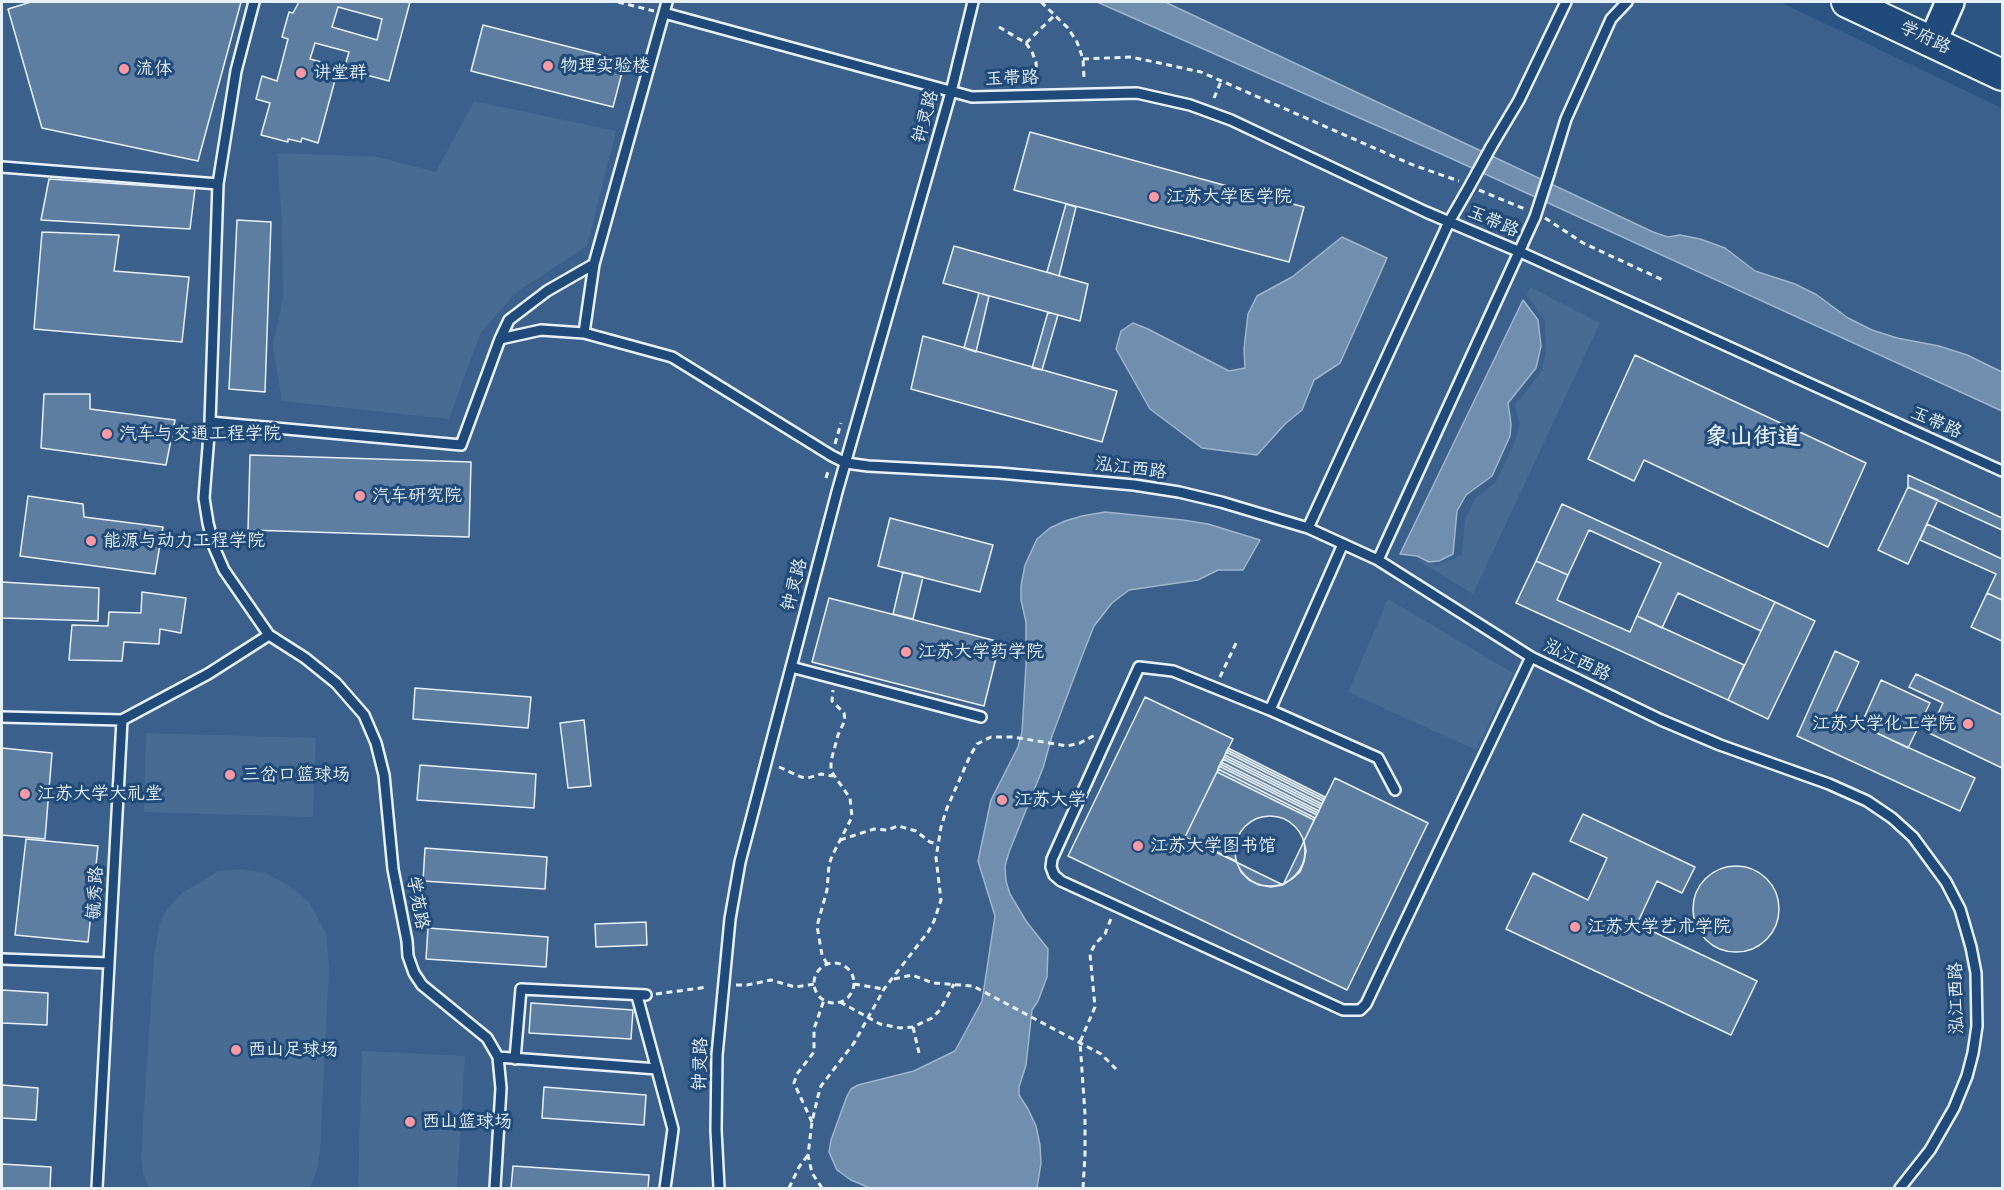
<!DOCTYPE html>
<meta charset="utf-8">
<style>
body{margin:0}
#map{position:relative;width:2004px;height:1190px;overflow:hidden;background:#2b5482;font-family:"Balsamiq Sans",sans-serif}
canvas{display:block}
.frame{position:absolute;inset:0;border:3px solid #e8f1f8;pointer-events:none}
</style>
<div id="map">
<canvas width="2004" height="1190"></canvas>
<div class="frame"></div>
</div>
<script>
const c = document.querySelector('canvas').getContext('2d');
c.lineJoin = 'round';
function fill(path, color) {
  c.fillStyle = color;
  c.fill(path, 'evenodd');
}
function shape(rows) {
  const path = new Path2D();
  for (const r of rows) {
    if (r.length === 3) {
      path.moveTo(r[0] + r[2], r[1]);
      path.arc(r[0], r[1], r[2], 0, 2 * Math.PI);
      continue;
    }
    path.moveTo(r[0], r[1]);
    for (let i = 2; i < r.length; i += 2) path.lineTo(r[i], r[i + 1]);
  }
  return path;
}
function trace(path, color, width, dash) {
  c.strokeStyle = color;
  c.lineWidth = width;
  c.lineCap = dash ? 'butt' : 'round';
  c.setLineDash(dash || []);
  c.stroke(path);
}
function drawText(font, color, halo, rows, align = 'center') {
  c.font = font + ' "Balsamiq Sans","LXGW WenKai TC",sans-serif';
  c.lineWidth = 6;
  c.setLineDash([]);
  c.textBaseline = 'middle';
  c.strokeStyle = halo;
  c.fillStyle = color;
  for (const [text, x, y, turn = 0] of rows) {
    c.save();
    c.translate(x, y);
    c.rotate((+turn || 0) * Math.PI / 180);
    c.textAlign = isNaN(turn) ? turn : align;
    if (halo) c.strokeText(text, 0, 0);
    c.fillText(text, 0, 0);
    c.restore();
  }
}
fill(shape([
 [2,2,1780,2,2002,108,2002,365,1987,404,2002,411,2002,1188,2,1188]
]), '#3a608b');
fill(shape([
 [474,101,616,131,587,246,515,293,480,334,449,419,282,401,273,346,283,297,282,222,277,153,378,157,436,172],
 [1530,287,1600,323,1473,594,1415,559,1437,565,1462,555,1465,519,1476,498,1496,482,1514,444,1520,424,1515,405,1542,371,1546,351,1545,321,1527,295],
 [1388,599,1513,673,1476,750,1348,692],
 [146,733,316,738,313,817,144,812],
 [241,869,265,873,290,886,309,902,326,933,329,967,320,1151,317,1170,310,1188,149,1188,143,1173,141,1156,154,957,160,922,169,907,183,892,219,871],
 [362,1051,465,1056,457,1188,358,1188]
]), '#476b93');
const water = shape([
 [1097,2,1165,2,1653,232,1668,237,1680,235,1700,239,1725,248,1755,271,1795,284,1817,295,1848,318,1872,330,1897,338,1939,346,1967,355,2002,372,2002,411,1448,157,1097,2],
 [1342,237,1387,258,1340,363,1314,380,1302,410,1285,424,1257,455,1202,448,1150,409,1116,349,1121,331,1133,323,1148,329,1229,371,1245,368,1244,349,1248,314,1257,296,1292,277,1342,237],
 [1523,300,1538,320,1541,346,1536,368,1508,403,1511,424,1510,436,1492,476,1466,495,1457,511,1453,554,1439,561,1429,562,1417,556,1400,554,1523,300],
 [1105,512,1183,520,1208,524,1260,540,1243,570,1218,570,1198,580,1129,590,1112,603,1094,626,1084,651,1052,736,1043,768,1009,852,1005,866,1006,881,1010,894,1026,921,1048,949,1047,977,1038,1001,1032,1010,1026,1065,1019,1087,1019,1095,1028,1109,1036,1126,1040,1145,1041,1163,1037,1188,870,1188,851,1180,837,1170,829,1152,831,1140,847,1096,851,1089,858,1085,914,1071,955,1051,982,1001,995,916,978,861,991,800,1018,747,1022,732,1026,665,1026,622,1021,600,1021,586,1025,565,1037,539,1050,528,1065,521,1082,516,1105,512]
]);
fill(water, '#708ead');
trace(water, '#a0b6cb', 1.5);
const building = shape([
 [31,2,241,2,198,161,42,128,8,9,31,2],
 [299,2,410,2,389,81,344,69,349,52,315,43,310,59,325,63,321,77,335,80,318,143,302,138,301,142,288,139,288,142,261,135,270,103,256,99,262,76,277,81,288,39,282,37,289,12,293,13,299,2],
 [338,7,382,19,377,40,332,27,338,7],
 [483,25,625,61,613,107,471,71,483,25],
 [1030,132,1304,207,1289,262,1014,190,1030,132],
 [49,179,195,189,190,229,41,220,49,179],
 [1066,204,1076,207,1059,276,1047,272,1066,204],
 [237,220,271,222,265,392,229,389,237,220],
 [42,232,119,235,114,271,189,277,182,342,34,329,42,232],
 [954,246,1088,284,1080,321,943,283,954,246],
 [979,293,989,296,976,352,964,348,979,293],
 [1048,312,1058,315,1042,370,1032,368,1048,312],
 [923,336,1117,391,1102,442,911,389,923,336],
 [1635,355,1866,463,1828,547,1644,460,1634,481,1588,459,1635,355],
 [44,394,90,394,90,409,175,420,166,465,41,448,44,394],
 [250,455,471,462,469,537,248,530,250,455],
 [1908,475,2002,518,2002,530,1908,487,1908,475],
 [1908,487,1938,500,1908,564,1878,550,1908,487],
 [28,496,83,504,84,517,163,527,155,574,20,556,28,496],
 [1562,504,1775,602,1761,631,1678,593,1662,628,1637,616,1661,563,1589,530,1568,575,1536,561,1562,504],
 [890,518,993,545,980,592,878,566,890,518],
 [1927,524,2002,559,2002,600,1987,593,1996,574,1920,540,1927,524],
 [1536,561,1568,575,1557,600,1630,632,1637,616,1744,665,1728,700,1516,603,1536,561],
 [903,572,923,577,913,619,893,614,903,572],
 [2,582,99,588,98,621,2,618,2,582],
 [142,592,186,598,181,633,160,629,159,644,124,642,122,661,69,660,72,625,108,626,109,612,141,613,142,592],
 [1987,593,2002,600,2002,641,1971,627,1987,593],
 [829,598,1000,642,984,706,812,662,829,598],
 [1775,602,1815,621,1768,719,1728,700,1775,602],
 [1835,651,1859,662,1835,714,1975,778,1960,811,1797,736,1835,651],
 [1916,674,2002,715,2002,768,1929,733,1943,703,1909,687,1916,674],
 [1881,680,1930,703,1908,748,1861,725,1881,680],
 [415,688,531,697,528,728,413,719,415,688],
 [1145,697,1233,739,1185,837,1236,861,1241,872,1249,880,1259,885,1271,887,1283,885,1292,879,1300,872,1304,862,1306,851,1304,841,1335,778,1428,823,1347,990,1068,856,1145,697],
 [584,720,591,786,568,788,560,723,584,720],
 [2,748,52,753,45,839,2,835,2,748],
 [1228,748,1325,797,1324,799,1227,750,1228,748],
 [1227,750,1324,799,1323,801,1226,752,1227,750],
 [1226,752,1323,801,1322,804,1225,755,1226,752],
 [1225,755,1322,804,1321,806,1224,757,1225,755],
 [1224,757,1321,806,1320,808,1223,759,1224,757],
 [1223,759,1320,808,1319,811,1221,762,1223,759],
 [1221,762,1319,811,1318,813,1220,764,1221,762],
 [1220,764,1318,813,1317,815,1219,766,1220,764],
 [420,765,536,774,534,808,417,800,420,765],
 [1219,766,1317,815,1315,818,1218,769,1219,766],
 [1218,769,1315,818,1314,820,1217,772,1218,769],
 [1217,772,1314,820,1283,885,1185,837,1217,772],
 [1583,814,1695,867,1682,893,1657,881,1637,924,1757,981,1731,1035,1506,929,1533,873,1588,900,1607,858,1570,841,1583,814],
 [1270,851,35],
 [26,839,98,846,88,942,15,935,26,839],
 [425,848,547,857,545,889,423,881,425,848],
 [1736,909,43],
 [646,922,647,945,596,947,595,924,646,922],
 [428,928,548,937,546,967,426,959,428,928],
 [2,990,48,993,47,1025,2,1023,2,990],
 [531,1003,633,1010,631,1039,529,1033,531,1003],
 [2,1085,38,1088,36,1120,2,1118,2,1085],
 [544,1087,646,1095,644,1125,542,1118,544,1087],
 [2,1164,51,1167,50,1188,2,1188,2,1164],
 [513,1166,649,1175,648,1188,511,1188,513,1166]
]);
fill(building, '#5d7da1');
trace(building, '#e8f1f8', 1.5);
const lane = shape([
 [254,2,236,71,218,184,210,422,204,498,208,523,214,547,224,570,269,635,305,658,336,683,364,715,376,743,384,775,393,869,407,941,408,956,414,973,422,985,487,1038,498,1057,501,1088,495,1188],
 [664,13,972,97,1137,93,1190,105,1231,120,1426,212,1520,252,2002,471],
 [1491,147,1519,100,1566,2],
 [2,167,218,184],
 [1549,174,1566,119,1611,19,1627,2],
 [584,333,594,264],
 [500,339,509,320,547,291,594,264,667,2],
 [210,422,461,445,500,339,541,330,584,333,672,357,832,456,846,463,868,466,999,473,1134,485,1179,492,1221,502,1308,528,1378,560,1531,657,1661,720,1720,745,1829,784,1867,801,1892,818,1913,837,1946,882,1960,909,1971,947,1976,973,1977,1026,1973,1053,1967,1076,1954,1108,1930,1150,1900,1188],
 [1308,528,1449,222,1468,189],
 [1378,560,1535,217],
 [791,667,981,717],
 [1270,710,1343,544],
 [2,717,122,720,97,1188],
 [122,720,208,674,269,635],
 [1395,790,1378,758,1270,710,1173,671,1139,667,1052,859,1051,867,1054,875,1061,881,1343,1010,1360,1010,1366,1004,1531,657],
 [2,959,109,963],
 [637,996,673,1129,665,1188],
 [498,1057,657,1069],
 [515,1059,521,989,646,995],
 [719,1188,716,1130,717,1055,730,919,740,862,837,492,951,92,973,2]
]);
const secondary = shape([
 [1933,41,1950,2]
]);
const primary = shape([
 [1847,2,2002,75]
]);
trace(lane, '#e8f1f8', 14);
trace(secondary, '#e8f1f8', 32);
trace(primary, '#e8f1f8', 34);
trace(shape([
 [618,2,654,11],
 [1041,2,1068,28,1077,42,1083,59,1084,77],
 [999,27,1026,43,1032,52,1036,62,1037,80],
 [1026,43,1056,14],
 [1083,59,1131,57,1201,72,1413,165,1459,181],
 [1214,98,1222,79],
 [1479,190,1525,209],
 [1545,218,1583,243,1665,281],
 [835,444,841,423],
 [826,478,829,468],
 [1220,677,1237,641],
 [779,767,801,777,808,778,821,774,833,776],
 [840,840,874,829,887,830,898,826,916,831,930,842,937,844],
 [834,983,20],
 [827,964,822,955,817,926,827,890,829,865,832,856,852,817,850,798,831,771,831,761,838,735,845,720,844,713,832,701,833,690],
 [894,979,912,975,933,983,973,986,1101,1054,1116,1069],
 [854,984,884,989],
 [736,985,747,985,771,980,795,987,815,984],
 [656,994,708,987],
 [840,1002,880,1024,900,1028,913,1027,932,1018,940,1010,954,984],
 [913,1027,919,1053],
 [812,1122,794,1083,797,1074,814,1052,814,1029,824,1000],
 [789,1188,799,1167,808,1155],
 [822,1188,812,1173,808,1155,812,1122,818,1096,821,1086,854,1043,884,989,928,932,934,921,941,900,936,858,941,827,947,808,970,756,977,744,991,737,1013,737,1067,746,1080,743,1095,735],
 [1083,1188,1085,1155,1085,1114,1080,1042,1095,1007,1090,954,1095,944,1105,934,1112,916]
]), '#e8f1f8', 3, [6, 4.5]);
trace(lane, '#1f4a7a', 9);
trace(secondary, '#1f4a7a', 27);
trace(primary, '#1f4a7a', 30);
const laneBridge = shape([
 [1468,189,1491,147],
 [1535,217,1549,174]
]);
trace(laneBridge, '#e8f1f8', 14, []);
trace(laneBridge, '#1f4a7a', 9);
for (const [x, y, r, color] of [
 [548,66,6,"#ff9aa2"],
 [124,69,6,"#ff9aa2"],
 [301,73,6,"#ff9aa2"],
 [1154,197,6,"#ff9aa2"],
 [107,434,6,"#ff9aa2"],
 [360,496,6,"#ff9aa2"],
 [91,541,6,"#ff9aa2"],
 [906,652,6,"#ff9aa2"],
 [1968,724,6,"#ff9aa2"],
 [230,775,6,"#ff9aa2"],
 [25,794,6,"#ff9aa2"],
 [1002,800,6,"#ff9aa2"],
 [1138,846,6,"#ff9aa2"],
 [1575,927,6,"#ff9aa2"],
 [236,1050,6,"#ff9aa2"],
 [410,1122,6,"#ff9aa2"]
]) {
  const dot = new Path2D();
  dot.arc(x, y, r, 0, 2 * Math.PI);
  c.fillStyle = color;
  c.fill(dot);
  trace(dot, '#1f4a7a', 2);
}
drawText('18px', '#e8f1f8', '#1f4a7a', [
 ["学府路",1925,38,25],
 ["玉带路",1012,79,-2],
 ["钟灵路",926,117,-74],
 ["玉带路",1493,222,23],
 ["玉带路",1936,423,24],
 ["泓江西路",1131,469,7],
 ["钟灵路",795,585,-75],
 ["泓江西路",1577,661,26],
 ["毓秀路",96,893,-87],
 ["学苑路",417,903,79],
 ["泓江西路",1957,998,-91],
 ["钟灵路",701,1064,-88]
]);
drawText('18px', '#e8f1f8', '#1f4a7a', [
 ["物理实验楼",560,66],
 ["流体",136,69],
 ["讲堂群",313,73],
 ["江苏大学医学院",1166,197],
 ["汽车与交通工程学院",119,434],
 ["汽车研究院",372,496],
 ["能源与动力工程学院",103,541],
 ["江苏大学药学院",918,652],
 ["江苏大学化工学院",1956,724,"right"],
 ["三岔口篮球场",242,775],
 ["江苏大学大礼堂",37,794],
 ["江苏大学",1014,800],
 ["江苏大学图书馆",1150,846],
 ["江苏大学艺术学院",1587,927],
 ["西山足球场",248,1050],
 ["西山篮球场",422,1122]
], 'left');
drawText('bold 24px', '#e8f1f8', '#1f4a7a', [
 ["象山街道",1753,438]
]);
</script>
